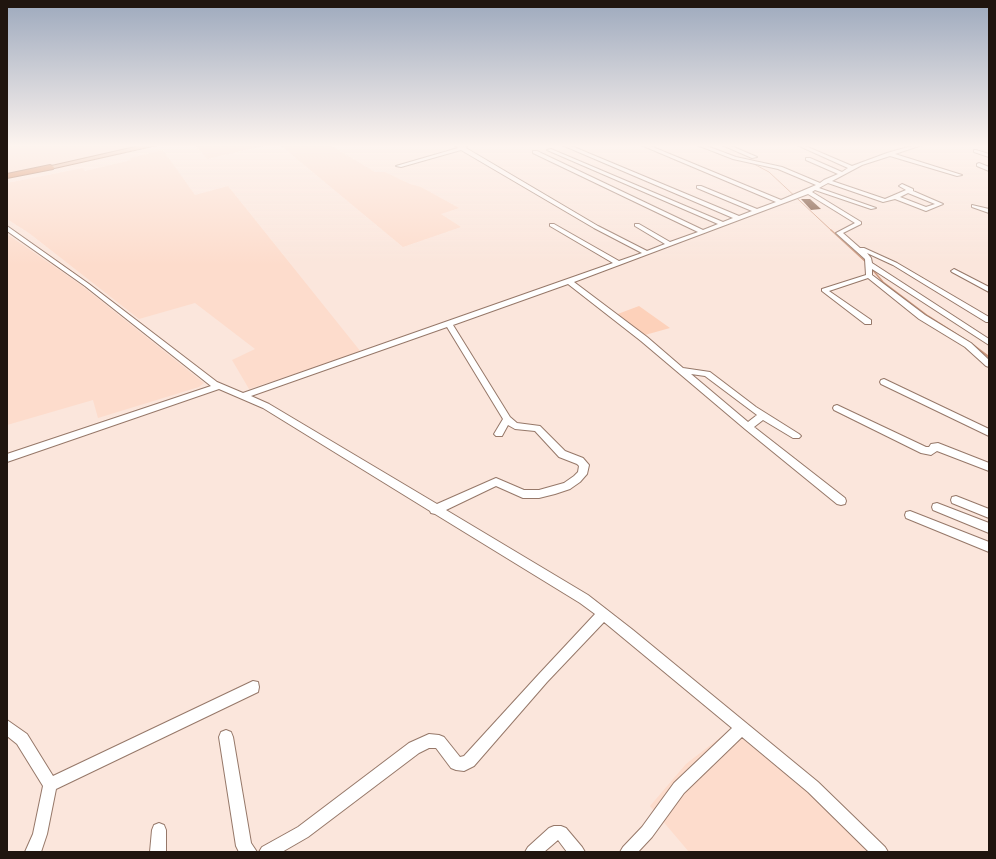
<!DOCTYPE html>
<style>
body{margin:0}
#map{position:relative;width:996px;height:859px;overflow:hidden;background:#fbe6dc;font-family:"Zilla Slab",serif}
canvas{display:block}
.frame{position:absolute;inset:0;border:8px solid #20150f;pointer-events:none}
</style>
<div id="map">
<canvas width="996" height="859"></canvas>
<div class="frame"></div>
</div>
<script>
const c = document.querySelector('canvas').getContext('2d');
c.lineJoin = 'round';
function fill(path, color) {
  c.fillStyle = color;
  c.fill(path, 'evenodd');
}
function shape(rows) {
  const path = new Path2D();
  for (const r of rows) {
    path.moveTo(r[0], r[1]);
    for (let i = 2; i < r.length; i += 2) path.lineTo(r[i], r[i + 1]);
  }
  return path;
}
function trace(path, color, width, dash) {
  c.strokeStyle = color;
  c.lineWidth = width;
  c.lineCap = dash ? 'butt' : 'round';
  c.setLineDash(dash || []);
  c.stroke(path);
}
fill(shape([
 [7,145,154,145,7,174],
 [195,145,268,145,207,159],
 [280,145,330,145,375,172,385,172,410,184,421,187,459,208,441,214,461,227,403,247],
 [163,150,195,195,228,186,361,352,249,389,232,360,255,349,195,303,139,319,29,233,7,219,7,183,83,168,85,171,131,160,130,158],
 [7,234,81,285,204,383,199,387,98,418,93,400,7,425],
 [735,726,809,788,873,852,689,852,650,806,686,764]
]), '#fddccc');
fill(shape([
 [639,306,670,328,645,335,630,325,628,321,624,322,615,315]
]), '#fdd1ba');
trace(shape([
 [696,145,709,150],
 [752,163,769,172,832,231]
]), '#cd987d', 1);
trace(shape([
 [831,230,867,263],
 [871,268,883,282,928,316,964,339]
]), '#cd987d', 1.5);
trace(shape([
 [962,338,969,342],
 [973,345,989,357]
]), '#cd987d', 2);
fill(shape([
 [801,199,810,199,821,209,811,210]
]), '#663920');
const minor = shape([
 [455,145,467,146,466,148,598,226,647,251,665,244,635,226,635,224,639,224,670,242,698,232,533,153,533,151,537,151,703,230,718,224,547,150,551,149,723,222,733,218,562,145,569,145,739,216,752,211,697,188,697,186,701,186,757,209,776,202,641,145,648,145,781,200,816,185,778,169,733,159,697,145,704,145,736,157,782,167,820,183,824,180,838,174,806,160,806,158,810,158,842,172,848,168,797,145,803,145,852,166,887,153,915,145,922,145,895,154,962,175,957,176,890,156,862,165,832,181,885,199,906,190,899,186,902,184,913,189,913,191,943,204,926,211,895,199,883,202,828,183,819,188,876,208,871,209,815,190,812,192,861,222,861,224,843,233,860,248,864,248,897,263,989,317,989,322,986,322,893,265,867,253,871,258,872,263,989,339,989,345,872,269,872,275,925,315,971,343,989,360,989,367,986,366,965,347,919,319,868,278,829,291,871,320,871,324,865,324,822,291,822,289,866,275,865,259,836,233,855,223,808,194,574,282,647,337,683,368,710,372,756,407,799,434,801,436,799,438,793,438,763,420,754,427,845,498,846,501,845,504,841,505,837,504,745,429,641,341,568,284,453,325,510,417,517,423,540,426,565,451,583,458,589,465,587,474,580,482,570,489,555,494,539,498,523,498,496,486,446,510,588,595,633,630,818,782,885,847,888,852,869,852,808,792,742,737,684,793,652,837,638,852,620,852,623,847,642,827,674,783,732,728,604,622,547,682,474,766,464,771,456,770,451,768,436,748,429,748,419,753,308,837,282,852,259,852,262,847,298,827,409,743,429,734,439,735,444,737,460,757,464,756,539,674,595,614,580,603,435,514,431,513,430,511,263,408,219,389,7,462,7,454,211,386,85,286,7,231,7,226,89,284,217,382,243,393,613,263,550,226,550,224,554,224,619,261,642,253,594,228,461,150,401,167,396,166,458,148,455,145],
 [908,193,935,204,926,207,900,197,908,193],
 [447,327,503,419,494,434,496,436,502,436,508,425,515,429,535,431,559,457,577,464,579,466,578,472,574,476,564,483,539,490,524,490,496,478,437,504,269,404,251,396,447,327],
 [691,374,705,376,757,415,748,422,691,374],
 [722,145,729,145,757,157,752,158,722,145],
 [976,150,989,154,989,157,974,152,974,150,976,150],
 [979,163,989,167,989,171,977,166,977,164,979,163],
 [972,205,989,209,989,213,972,207,972,205],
 [954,269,989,287,989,292,952,272,951,271,954,269],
 [884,379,989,429,989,436,881,384,880,382,881,380,884,379],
 [837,405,926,447,929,447,931,444,938,443,989,463,989,471,937,451,931,455,921,453,834,410,833,408,834,406,837,405],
 [956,496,989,509,989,518,952,503,951,500,952,497,956,496],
 [937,503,989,523,989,533,933,510,932,507,933,504,937,503],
 [910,511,989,542,989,552,906,518,905,515,906,512,910,511],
 [253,681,258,682,259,687,258,692,56,789,47,834,41,852,25,852,33,834,43,786,17,744,7,736,7,720,27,734,53,776,253,681],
 [226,730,231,732,233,737,251,843,257,852,239,852,236,846,219,737,221,732,226,730],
 [159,823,164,825,166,830,166,852,150,852,152,830,154,825,159,823],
 [554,826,561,826,566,828,582,847,585,852,567,852,558,840,544,852,525,852,528,847,549,828,554,826]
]);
const major = shape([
 [144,145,157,145,50,169,47,167,144,145]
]);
const highway = shape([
 [50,165,54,167,53,169,7,178,7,174,50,165]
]);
trace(minor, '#967869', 2);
trace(major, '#90522f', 2);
trace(highway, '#90522f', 2);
fill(minor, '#fff');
fill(major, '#e1ab8c');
fill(highway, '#cd7340');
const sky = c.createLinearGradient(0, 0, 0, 265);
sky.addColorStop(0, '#9da9bd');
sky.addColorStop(0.55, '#fdf4ef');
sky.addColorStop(1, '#fdf4ef00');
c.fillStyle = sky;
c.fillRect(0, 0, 996, 265);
</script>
